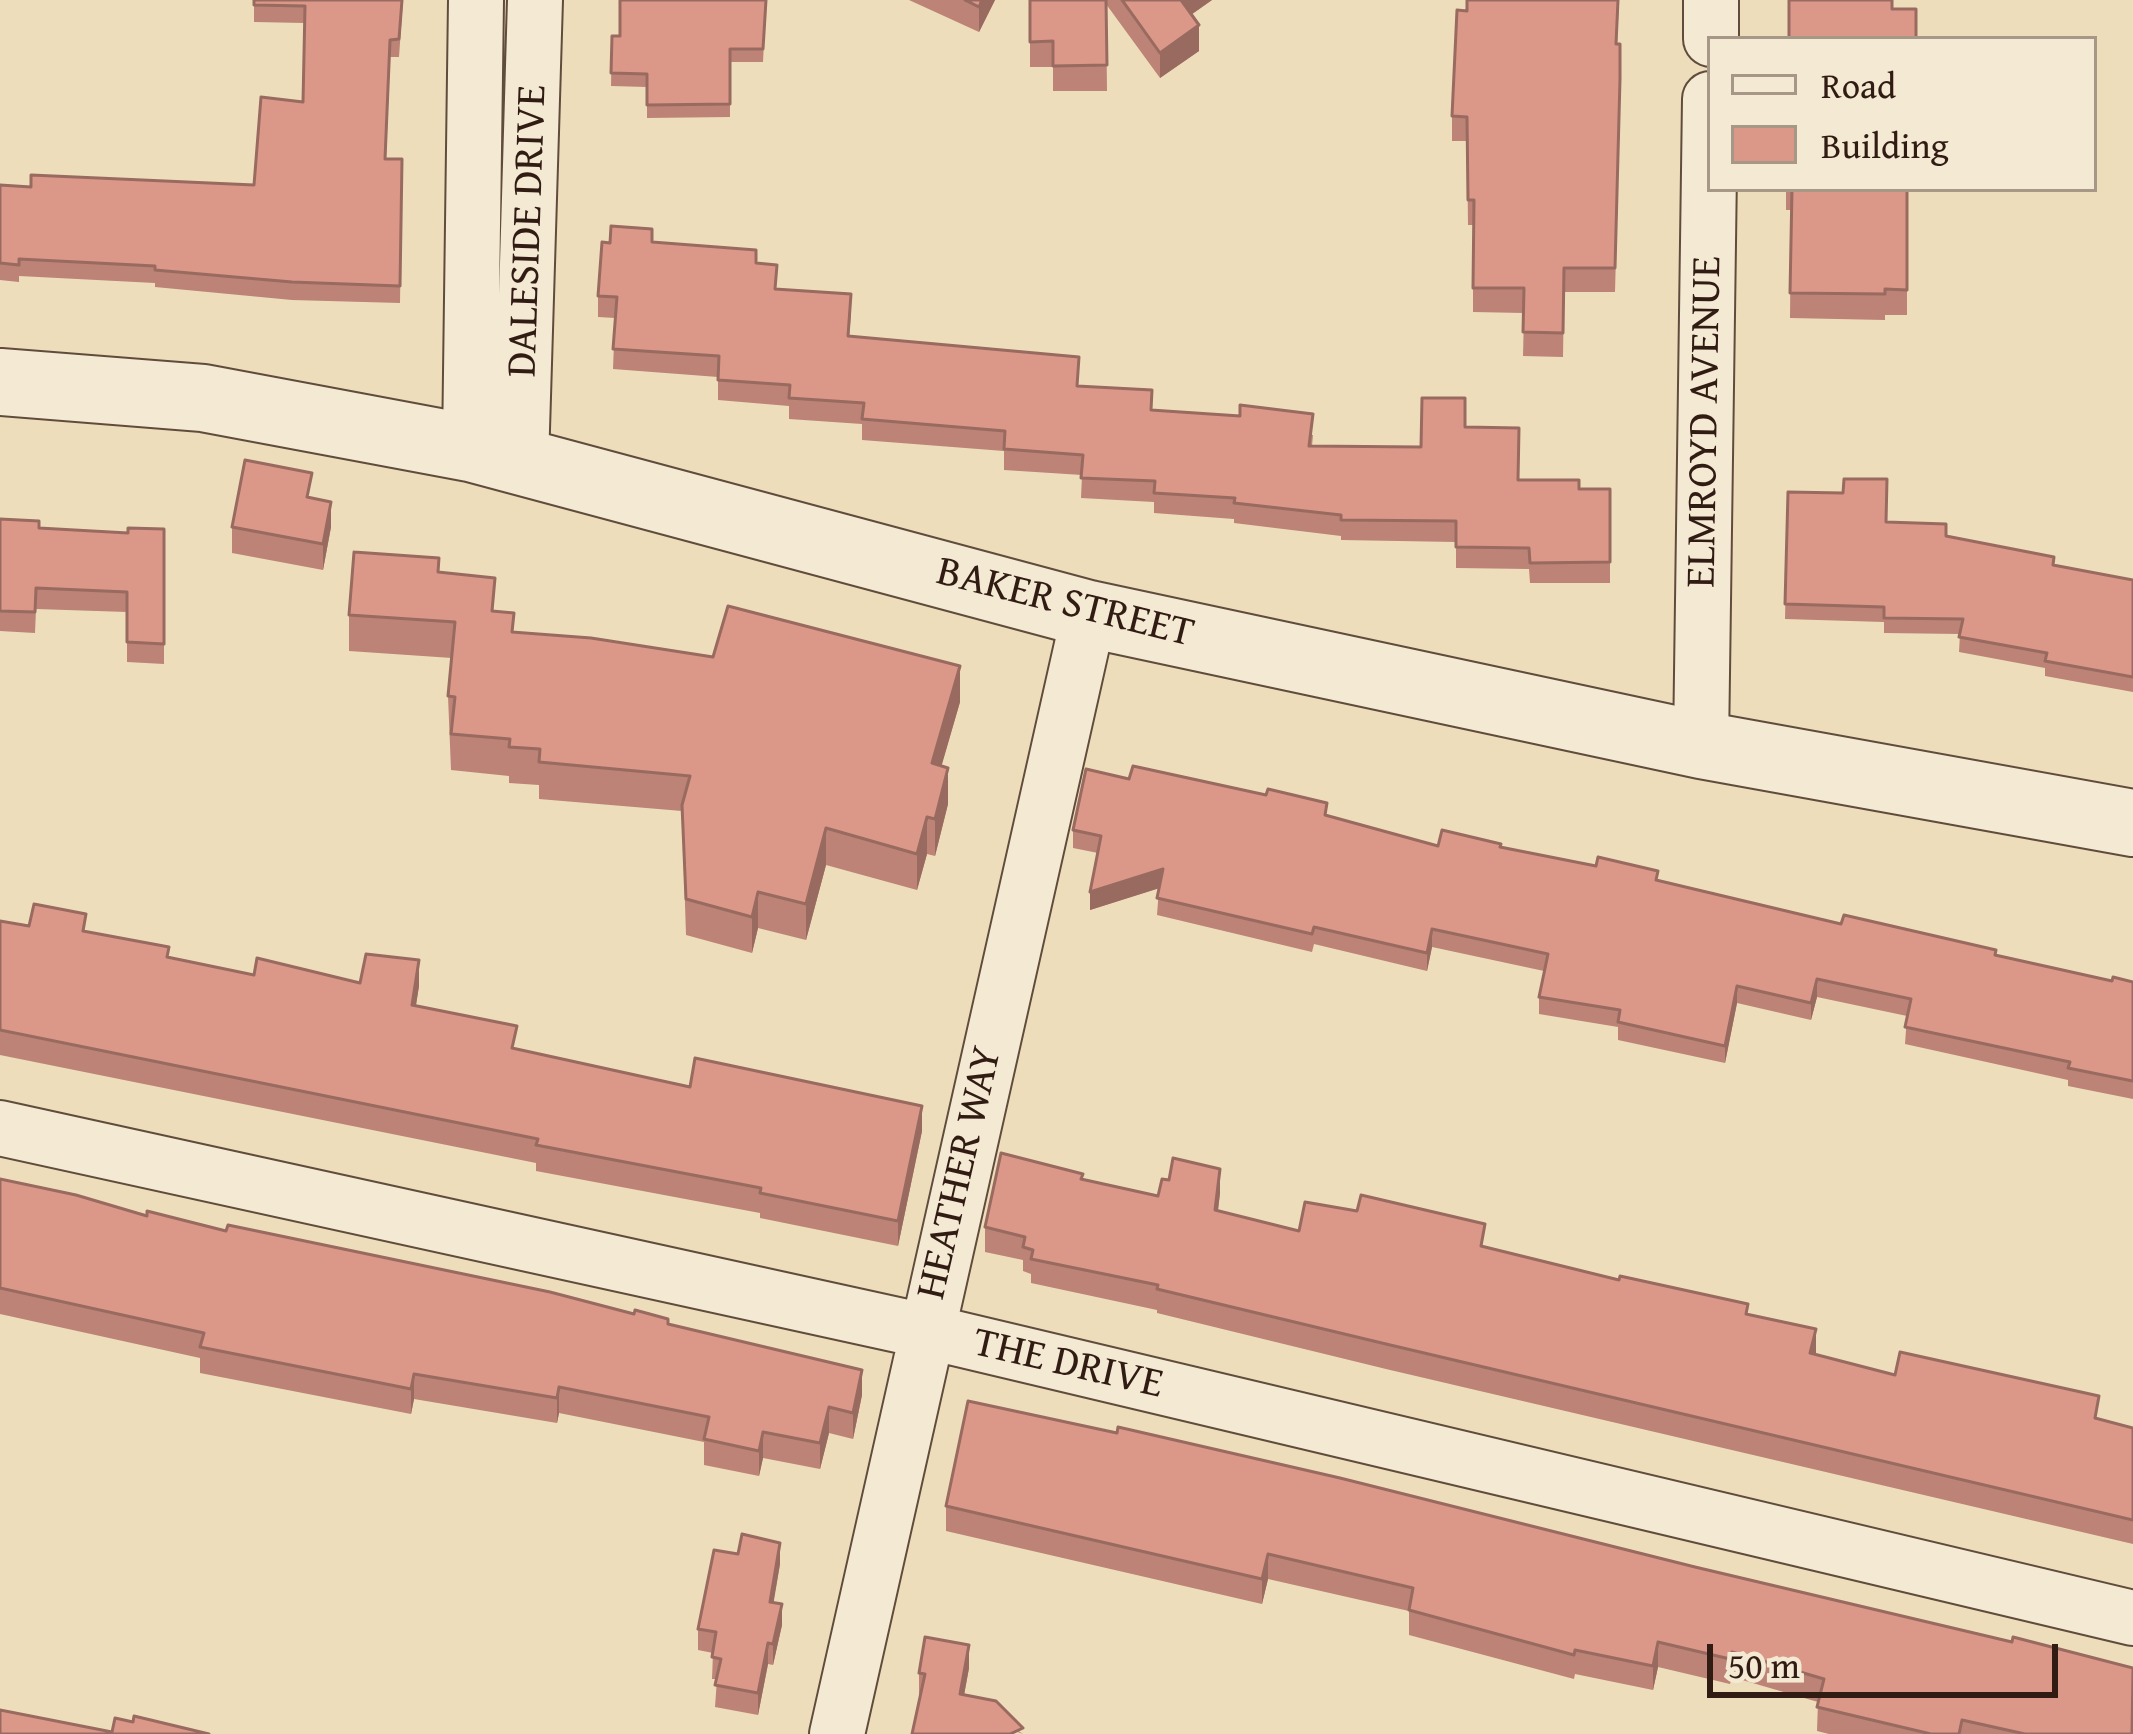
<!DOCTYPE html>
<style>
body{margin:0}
#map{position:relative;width:2133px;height:1734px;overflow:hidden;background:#edb;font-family:"Gentium Book Plus",serif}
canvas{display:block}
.legend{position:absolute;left:1707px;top:36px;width:390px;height:156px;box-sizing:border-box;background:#f4e9d3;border:3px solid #a69786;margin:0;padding:15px 21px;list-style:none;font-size:36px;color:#311c13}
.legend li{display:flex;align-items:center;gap:24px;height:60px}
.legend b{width:60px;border:3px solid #a69786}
.scale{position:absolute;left:1707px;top:1644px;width:351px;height:54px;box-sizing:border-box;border:6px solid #311c13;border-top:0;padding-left:15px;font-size:36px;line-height:42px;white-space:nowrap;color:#311c13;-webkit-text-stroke:9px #f4e9d3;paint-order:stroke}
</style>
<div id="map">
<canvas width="2133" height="1734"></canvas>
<ul class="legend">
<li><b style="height:15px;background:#f4e9d3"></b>Road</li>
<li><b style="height:33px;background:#db9889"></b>Building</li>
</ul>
<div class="scale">50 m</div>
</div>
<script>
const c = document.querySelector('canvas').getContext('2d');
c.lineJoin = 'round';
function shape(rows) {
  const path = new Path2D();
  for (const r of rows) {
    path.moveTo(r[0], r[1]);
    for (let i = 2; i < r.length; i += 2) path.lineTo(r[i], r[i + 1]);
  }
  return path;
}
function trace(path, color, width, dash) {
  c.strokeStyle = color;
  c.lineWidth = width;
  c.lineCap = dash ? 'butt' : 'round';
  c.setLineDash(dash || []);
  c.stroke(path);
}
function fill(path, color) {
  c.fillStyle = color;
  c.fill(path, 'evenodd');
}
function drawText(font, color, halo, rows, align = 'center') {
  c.font = font + ' "Gentium Book Plus",serif';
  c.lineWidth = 9;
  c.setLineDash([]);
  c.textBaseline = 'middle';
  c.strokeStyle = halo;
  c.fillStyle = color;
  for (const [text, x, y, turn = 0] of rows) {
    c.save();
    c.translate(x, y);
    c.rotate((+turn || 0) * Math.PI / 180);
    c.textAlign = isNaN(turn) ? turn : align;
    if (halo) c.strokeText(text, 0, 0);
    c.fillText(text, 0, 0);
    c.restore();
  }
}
const minor = shape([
 [1711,39,1711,0],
 [470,448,476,0],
 [521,462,535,0],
 [1701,745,1710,99],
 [0,1128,925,1331,2133,1618],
 [837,1734,1089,614]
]);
const tertiary = shape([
 [0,382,203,398,470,448,1089,614,1701,745,2133,823]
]);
trace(minor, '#604c3d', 58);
trace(tertiary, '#604c3d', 70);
trace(minor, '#f4e9d3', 54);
trace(tertiary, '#f4e9d3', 66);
fill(shape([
 [254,0,403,0,399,57,390,57,386,159,402,159,400,303,292,300,155,287,155,283,19,276,19,282,0,280,0,185,31,187,254,185,303,102,305,23,254,22],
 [766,0,763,62,730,62,730,117,647,118,647,87,611,86,612,36,620,36],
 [909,0,995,0,979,32],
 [1030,0,1212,0,1191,15,1199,51,1160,78,1106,4,1107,91,1053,91,1053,67,1030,67],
 [1467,0,1619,0,1617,44,1620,103,1615,292,1564,292,1563,357,1523,356,1524,313,1473,312,1473,225,1468,225,1467,141,1452,141,1452,116],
 [1786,189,1907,189,1907,315,1885,315,1885,320,1790,318,1791,210,1786,210],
 [652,242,756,263,776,289,851,315,849,336,1079,386,1152,410,1313,435,1312,446,1421,447,1465,427,1518,480,1579,489,1610,489,1610,583,1530,583,1529,569,1456,568,1456,542,1341,540,1341,536,1234,523,1234,519,1154,513,1154,502,1081,498,1082,475,1004,470,1004,451,862,440,862,424,789,419,789,406,718,400,718,377,613,369,615,318,598,317,598,296,610,243],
 [1788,492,1886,522,2054,565,2133,580,2133,692,2045,676,2045,668,1959,652,1960,634,1884,633,1884,622,1785,619],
 [312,498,331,527,323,570,232,553,232,527],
 [0,519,39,528,128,533,164,529,164,664,127,662,127,612,36,609,35,633,0,631],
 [439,572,495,611,514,633,960,702,941,766,948,804,935,856,927,854,917,890,826,865,806,940,758,928,752,953,686,935,682,811,539,799,539,785,509,783,509,776,451,770,448,696,452,658,349,651,349,615],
 [1129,779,1327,816,1438,846,1501,847,1658,880,1841,924,2112,981,2133,982,2133,1099,2068,1086,2068,1080,1905,1044,1907,1016,1817,997,1811,1020,1737,1003,1725,1063,1618,1040,1618,1027,1539,1014,1539,997,1544,971,1432,947,1427,971,1314,944,1312,952,1157,915,1159,888,1090,910,1098,853,1073,848,1073,830],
 [0,921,86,932,169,957,254,975,419,986,416,1005,517,1050,690,1087,922,1131,898,1246,760,1218,760,1213,536,1171,536,1163,0,1055],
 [0,1179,147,1216,668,1324,862,1395,853,1439,829,1433,820,1469,763,1458,759,1476,704,1465,704,1442,559,1413,557,1423,414,1399,411,1414,200,1373,200,1358,0,1314],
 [1083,1180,1158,1196,1220,1193,1218,1211,1299,1231,1485,1247,1748,1314,1816,1354,1895,1375,2099,1419,2133,1428,2133,1544,1386,1369,1157,1313,1157,1310,1031,1283,1031,1274,1023,1271,1023,1260,985,1252,985,1227],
 [968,1401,2133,1734,1829,1734,1817,1731,1818,1702,1732,1677,1730,1684,1658,1667,1653,1690,1575,1674,1574,1679,1409,1635,1409,1611,1268,1579,1262,1604,946,1531,946,1506],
 [780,1564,773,1603,782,1625,773,1665,768,1664,758,1715,715,1707,717,1679,712,1679,713,1653,698,1650,698,1629],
 [969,1668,964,1695,1023,1734,919,1696,919,1673]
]), '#bc8376');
fill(shape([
 [982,0,995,0,979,32,979,7],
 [1179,0,1212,0,1179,23],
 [1199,25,1199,51,1160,78,1160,53],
 [331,502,331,527,323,570,323,544],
 [960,666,960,702,932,799,932,763],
 [948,768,948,804,935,856,935,819],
 [927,817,927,854,917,890,917,854],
 [826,828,826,865,806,940,806,904],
 [1163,869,1163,887,1090,910,1090,892],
 [758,892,758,928,752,953,752,917],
 [1432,929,1432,947,1427,971,1427,953],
 [419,960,419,986,412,1030,412,1005],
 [1817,979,1817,997,1811,1020,1811,1003],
 [1737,986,1737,1003,1725,1063,1725,1046],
 [922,1106,922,1131,898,1246,898,1221],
 [1220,1169,1220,1193,1215,1234,1215,1210],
 [1816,1329,1816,1354,1810,1353],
 [862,1370,862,1395,853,1439,853,1413],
 [414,1374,414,1399,411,1414,411,1389],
 [559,1387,559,1413,557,1423,557,1398],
 [829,1407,829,1433,820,1469,820,1443],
 [763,1432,763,1458,759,1476,759,1451],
 [780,1543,780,1564,770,1624,770,1602],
 [1268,1554,1268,1579,1262,1604,1262,1579],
 [782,1604,782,1625,773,1665,773,1644],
 [1658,1642,1658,1667,1653,1690,1653,1666],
 [768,1643,768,1664,758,1715,758,1693],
 [969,1645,969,1668,960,1717,960,1694]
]), '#996a60');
const building = shape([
 [254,0,402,0,399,39,390,40,385,159,402,159,400,286,292,282,155,270,155,266,19,259,19,265,0,263,0,185,31,187,31,175,254,185,261,97,303,102,305,6,254,5,254,0],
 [620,0,766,0,763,49,730,49,730,104,647,105,647,74,611,73,612,36,620,36,620,0],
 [965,0,982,0,979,7,965,0],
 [1030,0,1106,0,1107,65,1053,66,1053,41,1030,42,1030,0],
 [1122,0,1181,0,1199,25,1160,53,1122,0],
 [1467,0,1618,0,1616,44,1620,44,1620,79,1615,268,1564,268,1563,333,1523,332,1524,288,1473,288,1474,200,1468,200,1467,117,1452,116,1457,10,1467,11,1467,0],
 [1789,0,1892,0,1892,9,1916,9,1916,39,1789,39,1789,0],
 [1792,189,1907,189,1907,290,1885,289,1885,294,1790,293,1792,189],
 [611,226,652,229,652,242,756,250,756,263,777,265,775,289,851,294,848,336,1079,357,1077,386,1152,390,1151,410,1240,416,1240,405,1313,414,1309,446,1421,447,1422,398,1465,398,1465,427,1519,428,1518,480,1579,480,1579,489,1610,489,1610,562,1530,563,1529,548,1456,547,1456,521,1341,520,1341,515,1234,503,1235,498,1154,493,1155,481,1081,478,1083,455,1004,449,1005,431,862,419,864,403,789,398,790,385,718,380,719,356,613,349,617,297,598,296,602,242,610,243,611,226],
 [245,460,312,473,307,497,331,502,323,544,232,527,245,460],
 [1844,479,1887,479,1886,522,1946,524,1946,536,2054,557,2053,565,2133,580,2133,677,2045,661,2047,653,1959,637,1963,619,1884,618,1884,607,1785,604,1788,492,1843,493,1844,479],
 [0,519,39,521,39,528,128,533,128,528,164,529,164,644,127,642,127,592,36,588,35,612,0,611,0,519],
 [354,552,439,558,438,572,495,578,492,611,514,613,512,632,591,638,713,657,728,606,960,666,932,763,948,768,935,819,927,817,917,854,826,828,806,904,758,892,752,917,686,899,682,805,690,776,539,762,540,749,509,747,510,739,451,734,455,697,448,696,455,622,349,615,354,552],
 [1133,766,1266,795,1268,789,1327,803,1325,815,1438,846,1442,830,1501,844,1500,847,1596,866,1598,857,1658,871,1656,880,1841,924,1844,915,1996,950,1995,955,2112,981,2113,977,2133,982,2133,1081,2068,1068,2070,1062,1905,1027,1911,999,1817,979,1811,1003,1737,986,1725,1046,1618,1022,1620,1010,1539,997,1548,954,1432,929,1427,953,1314,927,1312,934,1157,898,1163,869,1090,892,1101,836,1073,830,1086,769,1129,779,1133,766],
 [34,904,86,914,83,931,169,947,167,957,254,975,257,958,360,983,366,954,419,960,412,1005,517,1026,512,1048,690,1087,695,1058,922,1106,898,1221,760,1193,761,1188,536,1145,538,1139,0,1030,0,921,29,926,34,904],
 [1001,1153,1083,1174,1081,1179,1158,1196,1162,1179,1169,1180,1173,1158,1220,1169,1215,1210,1299,1231,1305,1202,1357,1211,1361,1195,1485,1224,1481,1246,1619,1280,1620,1276,1748,1304,1746,1314,1816,1329,1810,1353,1895,1375,1900,1352,2099,1396,2095,1418,2133,1428,2133,1520,1386,1344,1157,1289,1158,1285,1031,1259,1033,1250,1023,1247,1025,1237,985,1227,1001,1153],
 [0,1179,76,1195,147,1216,147,1211,226,1231,228,1225,550,1292,634,1314,635,1310,668,1319,668,1324,862,1370,853,1413,829,1407,820,1443,763,1432,759,1451,704,1439,709,1417,559,1387,557,1398,414,1374,411,1389,200,1347,204,1333,0,1288,0,1179],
 [968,1401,1117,1433,1118,1427,1340,1478,1695,1567,2012,1642,2013,1637,2133,1668,2132,1734,2025,1734,1962,1720,1959,1734,1931,1734,1817,1707,1824,1679,1732,1652,1730,1659,1658,1642,1653,1666,1575,1650,1574,1655,1409,1610,1413,1588,1268,1554,1262,1579,946,1506,968,1401],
 [742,1534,780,1543,770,1602,782,1604,773,1644,768,1643,758,1693,715,1685,721,1659,712,1657,716,1632,698,1629,714,1550,738,1554,742,1534],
 [925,1637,969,1645,960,1694,996,1701,1023,1728,1010,1734,912,1734,925,1674,919,1673,925,1637],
 [0,1710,112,1732,115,1718,133,1722,134,1716,209,1734,0,1734,0,1710]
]);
fill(building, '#db9889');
trace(building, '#996a60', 3);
drawText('42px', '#311c13', '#f4e9d3', [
 ["DALESIDE DRIVE",529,231,-88],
 ["ELMROYD AVENUE",1706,422,-89],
 ["BAKER STREET",1065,604,14],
 ["HEATHER WAY",961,1173,-77],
 ["THE DRIVE",1068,1365,13]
]);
</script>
